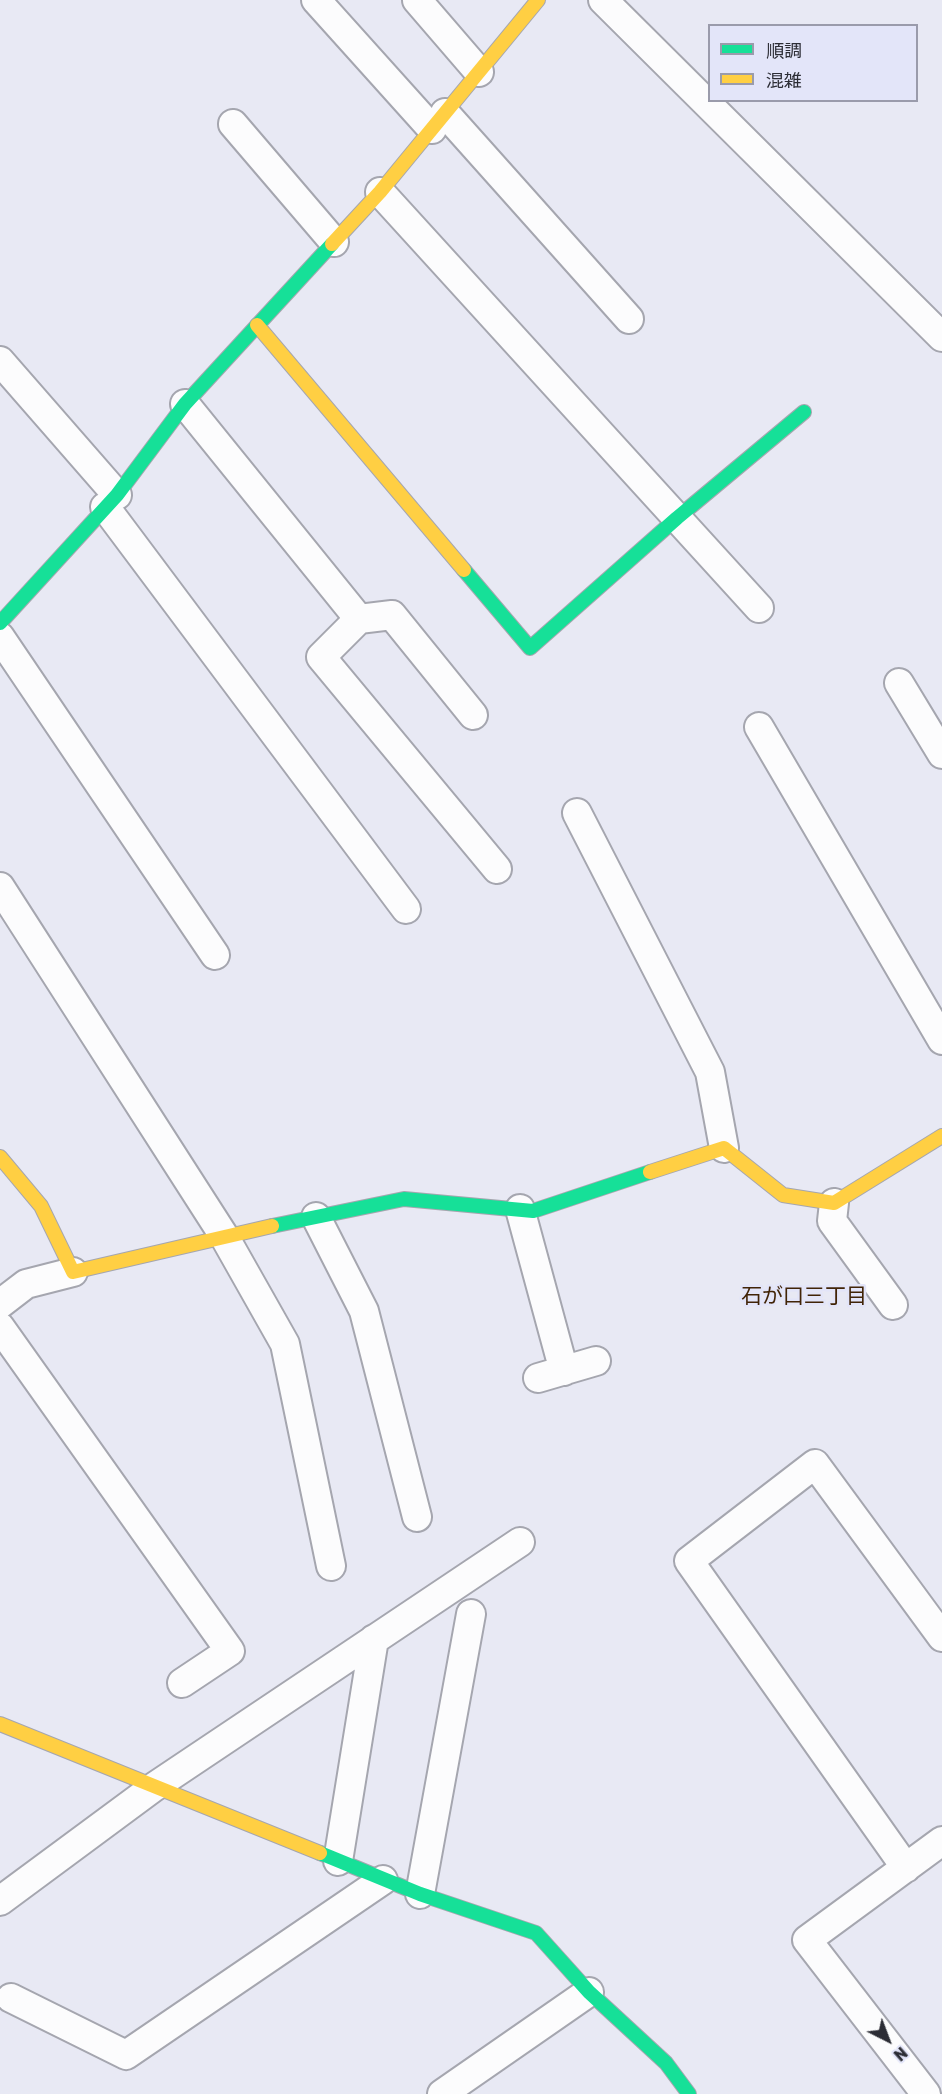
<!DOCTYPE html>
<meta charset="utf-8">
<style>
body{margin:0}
#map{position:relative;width:942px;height:2094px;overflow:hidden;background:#e8e9f4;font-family:Rubik,"Noto Sans JP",sans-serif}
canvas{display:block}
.legend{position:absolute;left:708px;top:24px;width:210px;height:78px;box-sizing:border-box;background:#e3e5f9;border:2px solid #9a9bab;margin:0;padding:8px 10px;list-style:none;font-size:18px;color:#2c2d35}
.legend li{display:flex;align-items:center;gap:12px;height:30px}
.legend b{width:30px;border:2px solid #9a9bab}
.north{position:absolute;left:858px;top:2010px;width:60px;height:60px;-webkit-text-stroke:4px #e3e5f9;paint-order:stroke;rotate:138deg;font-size:16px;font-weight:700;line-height:24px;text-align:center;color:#2c2d35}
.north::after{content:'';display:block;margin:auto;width:21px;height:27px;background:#2c2d35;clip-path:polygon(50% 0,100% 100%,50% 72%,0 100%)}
</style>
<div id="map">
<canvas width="942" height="2094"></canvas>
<ul class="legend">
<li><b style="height:8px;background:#16e098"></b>順調</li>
<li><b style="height:8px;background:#ffcf43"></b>混雑</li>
</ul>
<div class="north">N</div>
</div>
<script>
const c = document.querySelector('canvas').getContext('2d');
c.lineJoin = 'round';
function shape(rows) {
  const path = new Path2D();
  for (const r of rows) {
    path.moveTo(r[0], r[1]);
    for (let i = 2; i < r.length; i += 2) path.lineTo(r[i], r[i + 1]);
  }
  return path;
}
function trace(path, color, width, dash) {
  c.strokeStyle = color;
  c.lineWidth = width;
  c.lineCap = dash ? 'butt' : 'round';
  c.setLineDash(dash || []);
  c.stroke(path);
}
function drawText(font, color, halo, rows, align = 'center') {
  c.font = font + ' Rubik,"Noto Sans JP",sans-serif';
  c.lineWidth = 5;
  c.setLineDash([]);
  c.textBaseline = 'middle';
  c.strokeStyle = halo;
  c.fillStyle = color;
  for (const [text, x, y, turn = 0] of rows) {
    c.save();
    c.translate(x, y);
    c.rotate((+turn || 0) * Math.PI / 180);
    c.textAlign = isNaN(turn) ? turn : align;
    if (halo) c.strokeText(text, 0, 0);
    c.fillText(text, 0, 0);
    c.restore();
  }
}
const street = shape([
 [316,0,432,129],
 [417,0,479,72],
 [603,0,942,337],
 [445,113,629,319],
 [233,124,334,242],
 [380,192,759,608],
 [0,361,117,495],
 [185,404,359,619,392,615,473,715],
 [105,507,406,909],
 [359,619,321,657,497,869],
 [0,637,215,955],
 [899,683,942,754],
 [759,727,942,1040],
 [577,813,710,1072,724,1148],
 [0,887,224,1236,285,1344,331,1566],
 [834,1203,832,1221,893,1305],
 [520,1209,564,1371],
 [316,1217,364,1311,417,1517],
 [0,1304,26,1284,73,1272],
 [0,1327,230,1651,182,1683],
 [538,1378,596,1361],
 [338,1861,374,1639],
 [906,1868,689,1561,815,1464,942,1637],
 [420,1894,471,1614],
 [0,1901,154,1787,520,1542],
 [11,1998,126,2055,383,1880],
 [442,2094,589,1992],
 [926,2094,807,1940,942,1841]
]);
const fast = shape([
 [464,570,530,648,677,518,804,412],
 [0,623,117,495,185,404,332,244],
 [272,1226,404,1199,533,1211,650,1172],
 [320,1853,420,1894,536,1933,589,1992,666,2063,689,2094]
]);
const slow = shape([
 [332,244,380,192,538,0],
 [257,325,464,570],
 [0,1157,41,1206,73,1272,272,1226],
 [650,1172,724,1148,783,1195,834,1203,942,1136],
 [0,1724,320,1853]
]);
trace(street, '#a5a6af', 32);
trace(fast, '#a5a6af', 16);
trace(slow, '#a5a6af', 16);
trace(street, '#fcfcfd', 28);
trace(fast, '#16e098', 14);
trace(slow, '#ffcf43', 14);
drawText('21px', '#412407', '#e3e5f9', [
 ["石が口三丁目",804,1297]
]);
</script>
